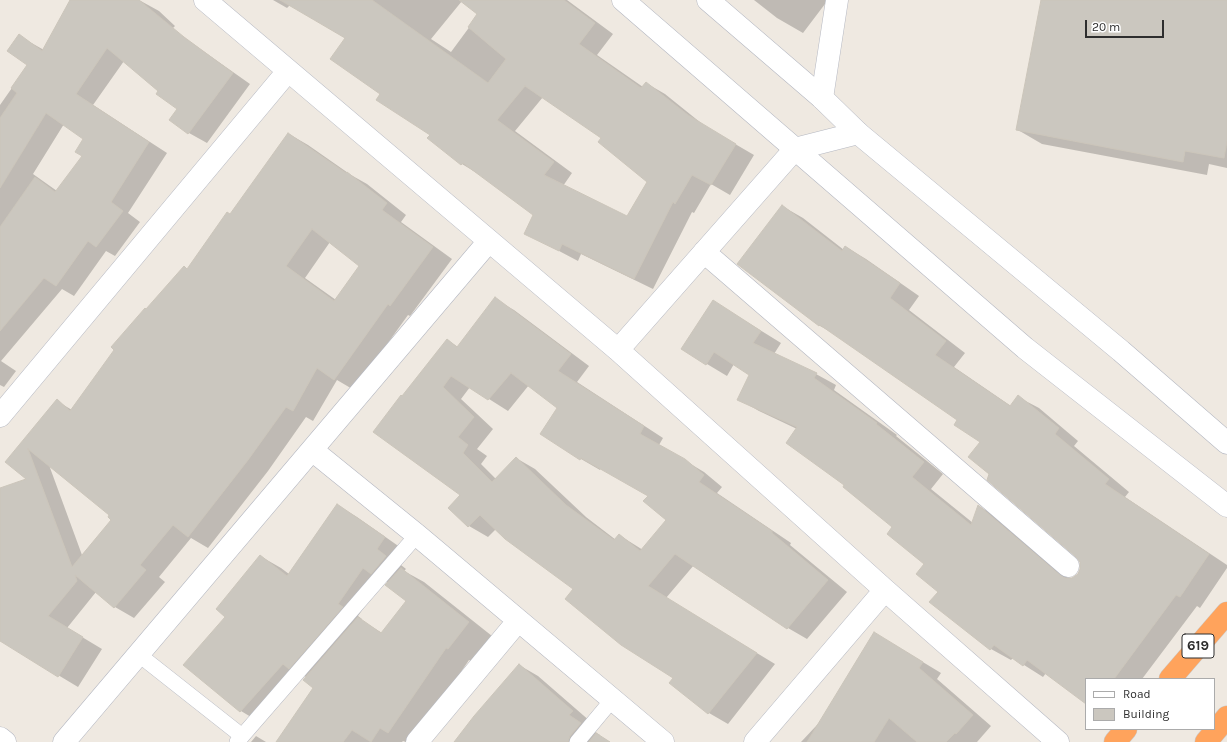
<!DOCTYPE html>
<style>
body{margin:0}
#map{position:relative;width:1227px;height:742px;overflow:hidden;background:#efe9e1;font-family:Karla,sans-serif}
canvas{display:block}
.legend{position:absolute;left:1085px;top:678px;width:130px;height:52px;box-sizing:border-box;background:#fff;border:1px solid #ababab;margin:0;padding:5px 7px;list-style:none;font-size:12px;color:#2e2e2e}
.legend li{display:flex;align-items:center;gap:8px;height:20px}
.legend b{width:20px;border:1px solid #ababab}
.scale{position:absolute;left:1085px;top:20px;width:79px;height:18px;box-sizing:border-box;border:2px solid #2e2e2e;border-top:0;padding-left:5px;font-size:12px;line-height:14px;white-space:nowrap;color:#2e2e2e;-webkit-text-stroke:3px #fff;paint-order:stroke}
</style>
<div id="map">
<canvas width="1227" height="742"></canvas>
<ul class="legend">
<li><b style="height:5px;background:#fff"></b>Road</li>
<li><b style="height:11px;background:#cbc7bf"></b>Building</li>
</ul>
<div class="scale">20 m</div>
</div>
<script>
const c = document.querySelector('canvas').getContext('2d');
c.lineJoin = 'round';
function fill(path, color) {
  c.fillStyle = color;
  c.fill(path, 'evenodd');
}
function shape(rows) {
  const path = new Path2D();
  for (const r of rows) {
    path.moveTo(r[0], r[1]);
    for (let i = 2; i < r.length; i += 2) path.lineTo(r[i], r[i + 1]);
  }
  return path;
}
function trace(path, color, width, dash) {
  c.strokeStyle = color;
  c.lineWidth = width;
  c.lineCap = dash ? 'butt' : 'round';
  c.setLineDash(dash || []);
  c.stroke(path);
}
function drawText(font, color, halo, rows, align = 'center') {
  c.font = font + ' Karla,sans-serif';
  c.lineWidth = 3.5;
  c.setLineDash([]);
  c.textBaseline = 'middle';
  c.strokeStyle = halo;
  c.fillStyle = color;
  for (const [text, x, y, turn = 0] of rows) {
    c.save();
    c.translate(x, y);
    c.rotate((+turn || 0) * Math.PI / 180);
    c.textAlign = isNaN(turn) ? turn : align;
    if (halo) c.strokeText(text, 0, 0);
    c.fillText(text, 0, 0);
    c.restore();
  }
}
fill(shape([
 [71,0,139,0,159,11,175,26,172,29,250,84,207,143,189,133,178,109,159,91,124,61,93,105,167,153,128,213,140,222,115,256,106,251,74,296,62,289,1,361,16,371,4,387,0,385,0,105,28,65,19,36,44,50],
 [64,124,85,138,83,156,57,191,33,174],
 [273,0,567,0,613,34,597,55,643,87,646,83,665,94,706,127,754,155,730,195,711,184,694,213,692,212,653,289,581,254,578,261,525,233,534,215,480,175,462,164,431,135,382,94,346,38,290,5,287,8],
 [462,1,479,14,451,52,431,39],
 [543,97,602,138,648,181,627,217,563,186,572,173,515,131],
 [754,0,828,0,803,33,777,18],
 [1042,0,1227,0,1227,168,1209,164,1207,175,1042,144,1018,130],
 [289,134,308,145,351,175,367,184,406,215,401,222,452,259,410,316,408,315,354,390,337,380,313,421,306,417,268,471,208,548,191,538,159,577,165,582,134,618,115,607,96,592,67,628,102,649,78,687,3,642,0,632,0,489,28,479,6,462,57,401,72,410,147,310,187,270,231,215],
 [330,242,361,266,336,300,305,278],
 [49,465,111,515,113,520,82,555],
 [782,206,803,218,844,250,846,247,866,259,919,296,909,310,965,353,954,367,1011,406,1018,397,1039,408,1078,441,1074,446,1129,492,1125,497,1227,565,1227,568,1200,608,1197,606,1142,679,1086,679,1086,703,1046,673,1043,677,1013,658,1011,660,991,649,939,592,926,564,894,527,846,485,797,429,759,411,738,399,750,374,734,364,727,376,682,349,713,301,781,343,774,354,816,374,836,385,834,390,897,435,896,436,943,474,931,489,973,523,979,506,998,518,1069,579,1073,579,1078,574,1081,569,1081,562,1077,556,991,474,981,442,958,420,833,333,820,326,738,264],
 [495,299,514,310,589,366,577,382,663,438,659,445,704,472,722,487,717,493,791,543,790,545,847,592,807,639,788,628,694,565,666,598,775,664,728,724,709,713,671,683,675,677,575,589,496,529,488,537,469,526,462,495,402,397,447,340,458,347],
 [529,385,559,407,542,434,581,459,600,470,601,468,649,496,667,520,643,550,619,535,616,540,586,517,535,469,516,458,496,479,481,464,487,456,477,449,493,429,461,399,470,387,508,411],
 [337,505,357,517,404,550,396,561,406,569,404,571,424,582,492,636,471,661,469,660,414,742,406,742,403,741,402,742,277,742,314,688,306,677,303,675,261,723,241,711,227,617,260,556,281,568,289,574],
 [383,580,388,583,407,601,382,633,361,620,362,619,358,616],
 [893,644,941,673,937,679,991,726,977,742,801,742],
 [519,665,538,676,591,722,587,727,600,735,599,736,610,742,456,742],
 [256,736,266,742,251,742]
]), '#0003');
const building = shape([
 [70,0,139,0,184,37,233,73,188,134,169,120,177,109,156,94,158,91,107,48,76,94,149,142,111,202,123,211,96,247,88,241,56,286,44,278,0,331,0,227,35,177,55,192,82,156,75,152,83,139,46,113,0,188,0,118,17,93,11,88,27,65,7,51,19,34,42,51,70,0],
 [280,0,372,0,488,83,506,59,468,27,477,14,459,0,564,0,595,23,579,44,641,88,646,82,688,115,736,144,711,185,692,175,675,204,673,202,634,279,562,244,559,251,524,234,533,215,463,163,461,165,427,138,430,135,376,100,380,94,330,59,345,38,280,0],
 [525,86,601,138,598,142,647,182,627,216,544,175,554,162,497,120,525,86],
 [1041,0,1227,0,1227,141,1224,158,1185,151,1183,162,1016,130,1041,0],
 [288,133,346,173,347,172,387,203,382,210,433,247,390,306,388,304,334,380,317,368,293,411,286,407,248,460,188,537,173,525,140,565,146,570,114,608,75,575,77,581,48,616,83,637,58,677,0,641,0,488,26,479,5,462,57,399,70,411,114,350,111,347,145,308,146,309,184,266,187,269,227,212,230,214,288,133],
 [312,229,359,266,334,301,286,266,312,229],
 [28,449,109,515,108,517,111,520,72,567,28,449],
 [782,205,842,251,845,246,900,283,890,298,946,341,935,355,1010,406,1018,395,1059,428,1055,434,1109,479,1105,484,1209,554,1180,597,1176,595,1114,679,1086,679,1086,704,1027,660,1023,666,994,645,990,650,929,602,938,592,916,574,924,564,887,534,892,527,843,487,844,485,786,443,797,427,737,400,749,375,714,352,706,365,681,349,713,300,761,331,753,343,817,373,814,378,877,423,876,424,924,462,912,477,971,525,978,505,1060,575,1065,578,1072,578,1078,574,1080,569,1080,562,1076,557,987,480,989,474,968,457,980,442,954,425,957,420,820,325,819,326,737,264,782,205],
 [495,297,571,354,558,371,644,426,640,434,685,459,704,475,699,482,772,531,772,533,828,580,787,629,675,554,648,586,757,653,708,714,669,683,673,678,621,645,565,599,573,589,505,539,480,515,468,527,448,508,460,495,373,432,401,395,402,396,447,339,457,347,495,297],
 [511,373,557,408,540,434,580,460,581,458,648,496,643,501,666,520,640,551,619,534,614,540,566,505,516,457,492,482,463,453,468,445,458,437,474,417,443,387,451,376,488,400,511,373],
 [337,504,385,537,377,549,386,556,371,574,363,568,338,604,343,607,289,669,283,664,240,712,183,665,225,617,216,609,260,555,287,576,337,504],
 [401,568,469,622,448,649,446,648,388,733,380,728,371,742,352,730,343,742,276,742,313,688,303,680,358,617,381,633,406,601,385,585,401,568],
 [874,632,923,662,919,668,973,715,956,734,955,733,946,742,917,742,889,718,874,742,807,742,874,632],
 [519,664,573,711,569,715,581,723,570,736,568,742,454,742,474,716,519,664],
 [596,733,610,742,589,742,596,733]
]);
fill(building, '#cbc7bf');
trace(building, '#cbc5ba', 1);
const service = shape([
 [138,654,242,736],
 [237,742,417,535],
 [577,742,612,700]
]);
const minor = shape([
 [205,0,618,350,885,590,1058,742],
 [822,98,837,0],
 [704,252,1068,566],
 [618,350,795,149,858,133],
 [0,416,288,71],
 [312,450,417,535,663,742],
 [0,738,5,742],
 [64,742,489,241],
 [417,742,518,621],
 [755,742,885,590]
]);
const tertiary = shape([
 [623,0,1025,348,1227,506],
 [708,0,822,98,858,133,1121,351,1227,443]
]);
const motorway = shape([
 [1170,679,1227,613],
 [1115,742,1126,729],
 [1206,742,1227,717]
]);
trace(service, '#b4b7c1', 16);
trace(minor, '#b4b7c1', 23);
trace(tertiary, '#b4b7c1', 23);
trace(motorway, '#c9c9c9', 23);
trace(service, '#fff', 15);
trace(minor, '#fff', 22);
trace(tertiary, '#fff', 22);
trace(motorway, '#ffa35c', 22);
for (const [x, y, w] of [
 [1198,646,32]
]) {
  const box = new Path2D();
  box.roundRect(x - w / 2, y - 12, w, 24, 3);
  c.fillStyle = '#fff';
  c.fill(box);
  trace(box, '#2e2e2e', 1);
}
drawText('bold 14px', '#2e2e2e', null, [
 ["619",1198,646]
]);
</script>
